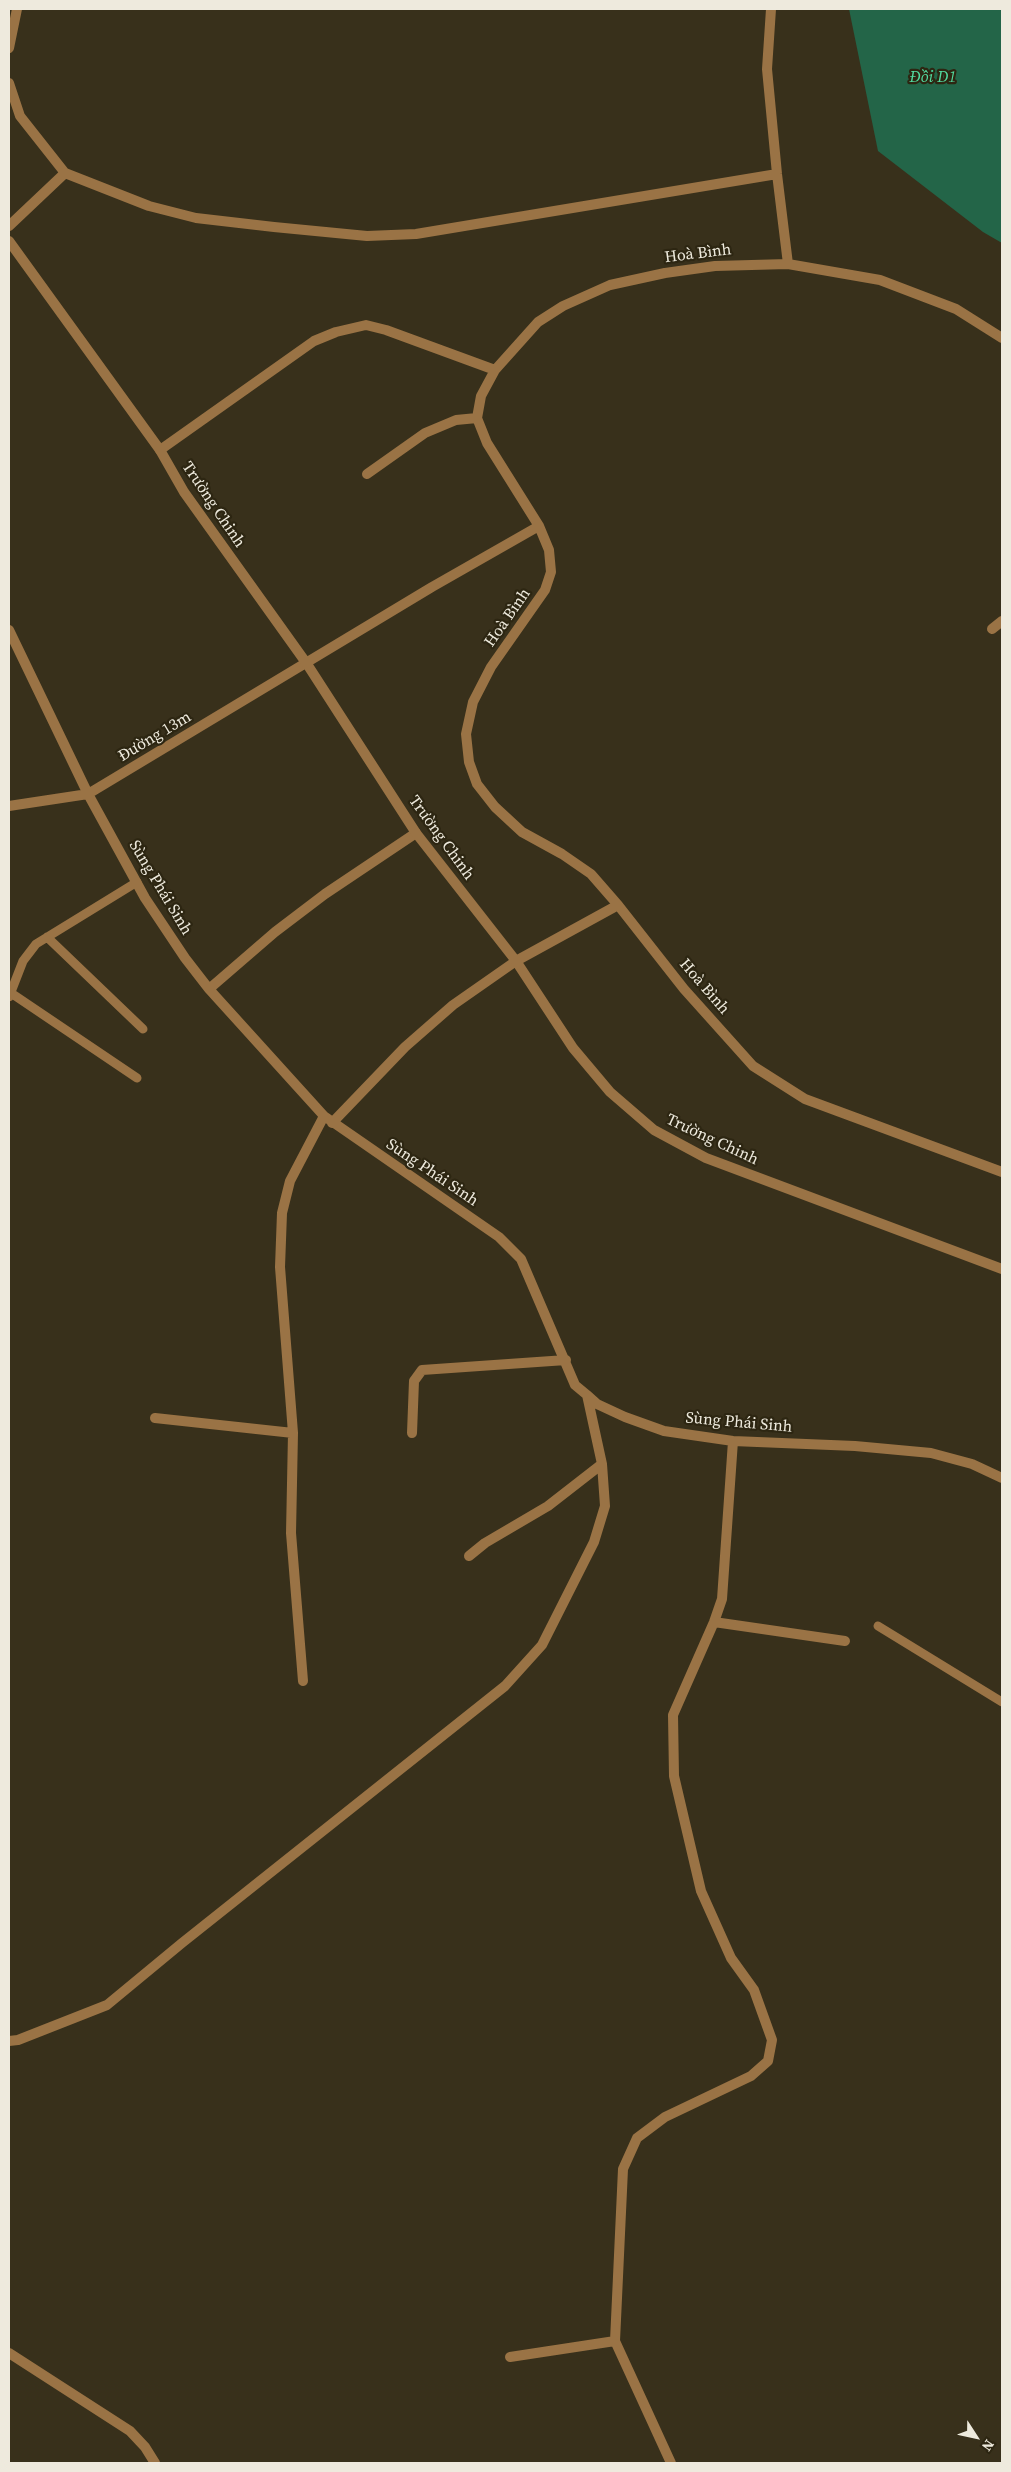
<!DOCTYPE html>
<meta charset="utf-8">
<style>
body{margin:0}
#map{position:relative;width:1011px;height:2472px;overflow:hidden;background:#38301b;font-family:"Source Serif 4",serif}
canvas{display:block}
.frame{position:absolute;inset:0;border:10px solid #eeeadd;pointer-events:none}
.north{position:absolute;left:951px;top:2412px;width:50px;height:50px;-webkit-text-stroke:4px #2d2612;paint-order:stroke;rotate:125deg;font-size:14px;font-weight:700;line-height:20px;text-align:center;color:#eeeadd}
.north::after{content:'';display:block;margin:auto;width:18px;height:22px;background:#eeeadd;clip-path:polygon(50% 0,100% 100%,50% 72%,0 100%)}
</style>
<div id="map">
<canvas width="1011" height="2472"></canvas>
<div class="frame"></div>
<div class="north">N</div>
</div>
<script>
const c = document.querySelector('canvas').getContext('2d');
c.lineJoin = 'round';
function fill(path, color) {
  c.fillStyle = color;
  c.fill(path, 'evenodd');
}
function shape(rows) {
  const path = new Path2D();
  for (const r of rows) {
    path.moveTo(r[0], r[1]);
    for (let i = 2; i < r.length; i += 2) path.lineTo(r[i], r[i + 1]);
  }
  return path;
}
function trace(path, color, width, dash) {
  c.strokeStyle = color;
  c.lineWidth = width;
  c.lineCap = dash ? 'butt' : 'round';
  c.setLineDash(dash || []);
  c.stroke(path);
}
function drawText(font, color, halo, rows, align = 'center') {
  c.font = font + ' "Source Serif 4",serif';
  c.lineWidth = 4.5;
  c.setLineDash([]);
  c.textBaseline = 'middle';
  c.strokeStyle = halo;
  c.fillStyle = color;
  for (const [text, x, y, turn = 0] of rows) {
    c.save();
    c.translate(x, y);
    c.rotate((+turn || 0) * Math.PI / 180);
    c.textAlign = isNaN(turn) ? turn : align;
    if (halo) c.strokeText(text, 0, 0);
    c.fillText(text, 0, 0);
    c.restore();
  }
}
fill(shape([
 [849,9,1002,9,1002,243,983,232,878,151]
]), '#236548');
trace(shape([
 [47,937,143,1029],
 [11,993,137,1078],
 [9,997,23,961,36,944,137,882],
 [878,1626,1002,1702]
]), '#9a7345', 9);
trace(shape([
 [771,9,767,69,777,174,788,264],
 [9,48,17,9],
 [9,83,20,116,65,173,149,206,196,218,274,227,367,236,416,234,777,174],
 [9,226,65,173],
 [1002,338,956,309,880,280,788,264,715,266,665,273,610,285,563,306,538,322,495,370,481,396,477,418,487,443,539,526,549,550,551,572,545,590,491,667,473,702,466,734,469,762,477,784,495,807,522,832,562,854,591,874,618,905,684,989,753,1066,805,1099,1002,1172],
 [160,450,314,341,336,332,366,325,386,330,495,370],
 [367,474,425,433,456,420,477,418],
 [992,629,1002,621],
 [9,630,88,794,145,898,185,958,209,989,324,1116,499,1237,521,1259,575,1385,587,1395,597,1404,625,1417,664,1431,733,1441,855,1446,931,1453,972,1464,1002,1478],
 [9,806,88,794,432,587,539,526],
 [209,989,275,932,325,894,416,833],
 [332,1123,405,1047,453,1005,516,961,618,905],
 [155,1418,293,1433],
 [412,1433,414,1381,422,1370,566,1360],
 [469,1556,485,1543,548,1506,602,1464],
 [714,1622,845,1641],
 [303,1681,291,1533,293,1433,280,1267,282,1213,290,1181,324,1116],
 [9,2041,18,2040,107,2005,182,1943,505,1686,542,1645,594,1542,605,1506,602,1464,587,1395],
 [9,2353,130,2431,145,2447,155,2463],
 [510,2357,615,2341],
 [671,2463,615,2341,623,2169,637,2138,665,2117,751,2076,768,2061,772,2040,754,1990,731,1958,701,1891,674,1776,673,1715,714,1622,722,1599,733,1441]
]), '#9a7345', 10);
trace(shape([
 [9,241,160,450,184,492,307,664,416,833,516,961,573,1048,610,1092,654,1130,706,1158,1002,1269]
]), '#9a7345', 10);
drawText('italic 16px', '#52dba0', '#2d2612', [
 ["Đồi D1",933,78]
]);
drawText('16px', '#eeeadd', '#2d2612', [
 ["Hoà Bình",698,254,-7],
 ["Trường Chinh",213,505,56],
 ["Hoà Bình",508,618,-55],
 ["Đường 13m",155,737,-31],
 ["Trường Chinh",441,838,54],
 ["Sùng Phái Sinh",160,888,59],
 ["Hoà Bình",704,987,49],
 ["Trường Chinh",712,1140,25],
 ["Sùng Phái Sinh",432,1173,34],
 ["Sùng Phái Sinh",739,1423,5]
]);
</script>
